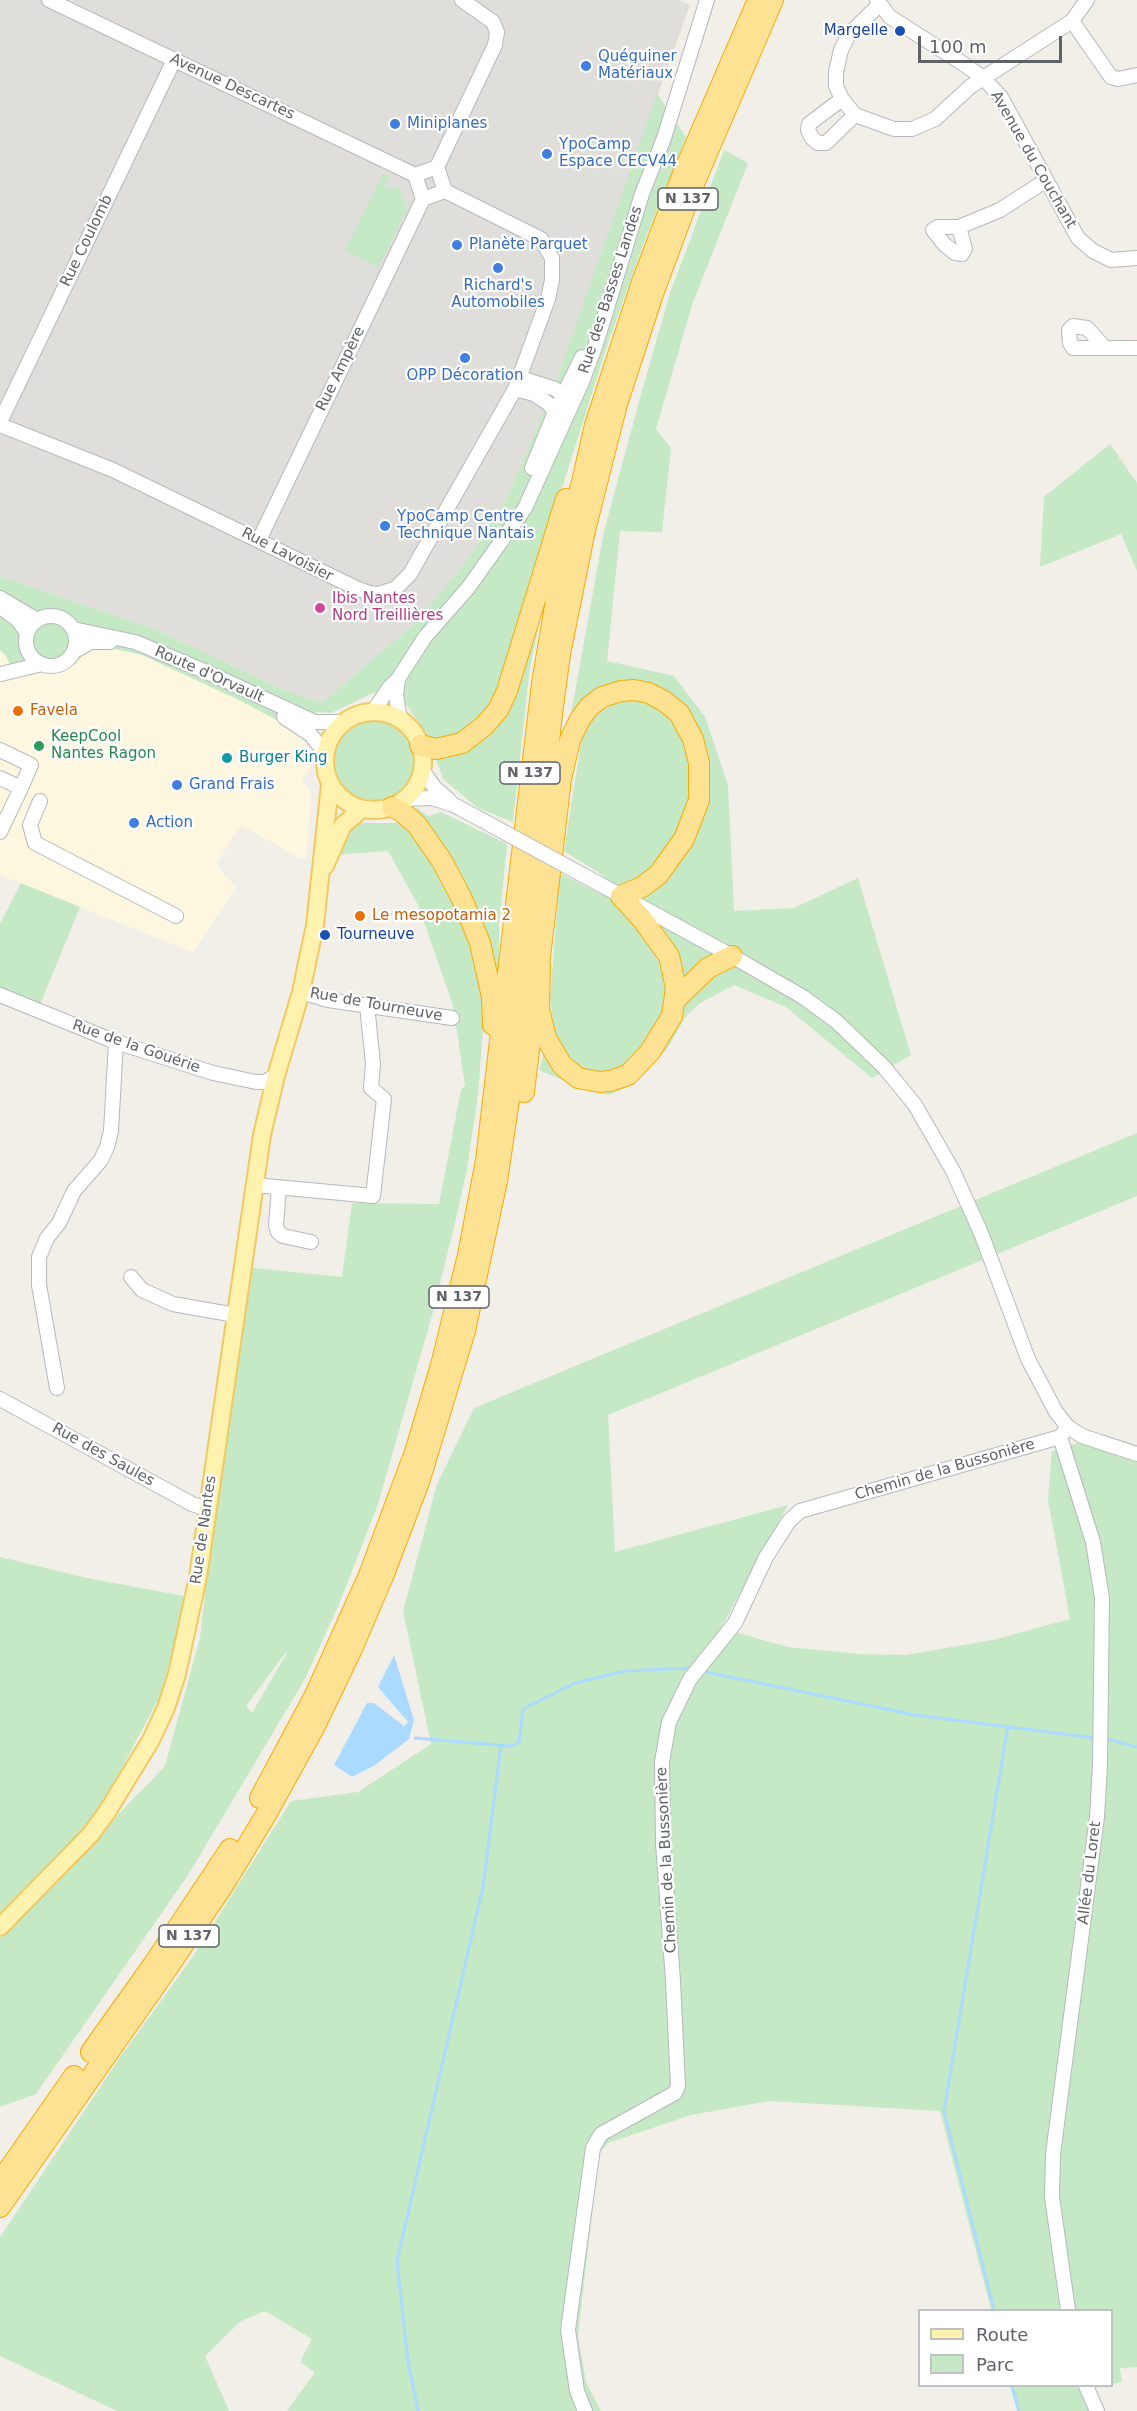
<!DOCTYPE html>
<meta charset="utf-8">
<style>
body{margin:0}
#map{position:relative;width:1137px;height:2411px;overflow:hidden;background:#f1efe8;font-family:"DejaVu Sans",sans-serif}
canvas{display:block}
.legend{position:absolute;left:918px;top:2309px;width:195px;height:78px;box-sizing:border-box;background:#fff;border:2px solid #bfc1c3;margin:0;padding:8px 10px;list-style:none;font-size:18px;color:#5f6368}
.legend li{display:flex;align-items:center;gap:12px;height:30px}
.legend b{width:30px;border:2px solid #bfc1c3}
.scale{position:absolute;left:918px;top:36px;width:144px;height:27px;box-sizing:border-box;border:3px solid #5f6368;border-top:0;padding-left:8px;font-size:18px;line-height:21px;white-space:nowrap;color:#5f6368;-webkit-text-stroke:4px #fff;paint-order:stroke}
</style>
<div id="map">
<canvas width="1137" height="2411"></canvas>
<ul class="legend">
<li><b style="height:8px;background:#fff2af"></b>Route</li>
<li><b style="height:16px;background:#c5e8c5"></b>Parc</li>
</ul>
<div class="scale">100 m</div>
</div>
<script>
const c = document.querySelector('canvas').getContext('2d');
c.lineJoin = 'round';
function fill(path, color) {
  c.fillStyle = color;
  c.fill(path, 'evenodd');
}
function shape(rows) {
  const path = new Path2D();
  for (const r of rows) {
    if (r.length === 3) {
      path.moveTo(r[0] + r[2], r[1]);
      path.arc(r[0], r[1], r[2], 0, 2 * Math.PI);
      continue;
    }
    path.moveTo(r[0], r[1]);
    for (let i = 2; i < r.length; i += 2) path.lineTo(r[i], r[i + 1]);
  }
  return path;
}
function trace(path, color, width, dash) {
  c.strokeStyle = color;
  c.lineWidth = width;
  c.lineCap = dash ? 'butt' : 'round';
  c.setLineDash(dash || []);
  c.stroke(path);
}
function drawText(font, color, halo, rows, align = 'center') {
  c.font = font + ' "DejaVu Sans",sans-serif';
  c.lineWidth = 4.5;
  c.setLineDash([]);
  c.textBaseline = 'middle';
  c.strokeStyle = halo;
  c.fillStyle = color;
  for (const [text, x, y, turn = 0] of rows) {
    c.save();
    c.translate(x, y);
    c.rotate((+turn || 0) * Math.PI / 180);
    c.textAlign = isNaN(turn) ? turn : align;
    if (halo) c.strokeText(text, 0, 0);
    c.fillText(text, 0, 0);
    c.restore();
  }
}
fill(shape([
 [106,647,142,655,239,700,290,727,301,737,309,751,310,767,302,779,311,794,306,858,300,858,241,825,216,864,236,887,193,952,0,875,0,650,6,656,47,671,75,664,86,651]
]), '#fef7e0');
fill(shape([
 [0,0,679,0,690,5,555,384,505,502,468,559,415,623,322,703,277,687,157,630,0,576]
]), '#e0deda');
fill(shape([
 [657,93,686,137,644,242,607,346,535,573,547,589,530,667,513,822,478,808,443,779,429,738,404,701,373,693,331,713,317,712,301,737,290,727,239,700,142,655,106,647,86,651,75,664,47,671,34,666,14,673,6,656,0,650,0,576,157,630,277,687,322,703,415,623,468,559,505,502,555,384],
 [724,150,748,163,692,305,656,429,671,448,662,532,620,531,607,661,674,676,705,717,728,785,734,911,794,908,858,878,911,1055,872,1078,786,1007,734,985,700,1003,686,1016,667,1049,632,1085,609,1095,576,1086,539,1070,553,1023,550,999,560,873,600,894,604,876,564,851,582,736,571,714,604,531,642,391,670,293],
 [383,173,389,176,384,186,391,189,399,185,407,209,379,267,345,251],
 [1110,444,1137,483,1137,571,1121,534,1040,567,1044,497],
 [373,758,43],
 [417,808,428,816,441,812,507,844,499,925,499,981,484,1017,478,1094,467,1169,455,1223,433,1312,378,1504,340,1602,305,1679,188,1875,36,2094,0,2107,0,1937,165,1766,200,1638,216,1495,253,1268,342,1277,352,1203,439,1204,461,1090,465,1085,453,1005,418,905,388,851,335,855,356,823,396,823],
 [286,1652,287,1653,252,1713,246,1706],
 [21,883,80,907,39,1007,0,990,0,924],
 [1137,1133,1137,1196,608,1415,615,1552,788,1505,721,1628,788,1647,860,1654,906,1655,993,1640,1070,1619,1048,1500,1052,1451,1078,1443,1137,1458,1137,2367,1120,2368,1122,2382,1112,2384,1112,2310,991,2310,940,2111,769,2101,691,2115,608,2143,599,2153,578,2336,586,2382,601,2411,287,2411,315,2372,300,2362,312,2339,265,2311,241,2321,205,2356,229,2411,117,2411,0,2356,0,2237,121,2056,192,1958,291,1801,358,1792,431,1744,403,1611,437,1484,474,1408],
 [0,1557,87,1578,189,1597,160,1696,105,1800,87,1826,0,1914],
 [1010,2386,1106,2386,1083,2390,1091,2411,1017,2411]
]), '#c5e8c5');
fill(shape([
 [394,1655,414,1720,409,1739,375,1765,352,1777,334,1765,367,1703,374,1703,404,1726,408,1722,378,1687]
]), '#aadaff');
trace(shape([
 [706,1672,915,1715,1095,1738],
 [415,1738,511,1746,519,1742,523,1709,575,1683,625,1671,688,1668],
 [1107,1739,1137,1747],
 [994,2310,944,2111,1008,1726],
 [1012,2386,1019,2411],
 [418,2411,408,2362,397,2261,483,1887,501,1745]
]), '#aadaff', 3);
const minor = shape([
 [49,0,415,175],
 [877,0,890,17,965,65,983,78,1001,97,1078,238,1093,251,1111,260,1137,258],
 [880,4,849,34,841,50,836,72,836,86,842,99,855,115,894,129,912,129,935,119,971,86,1072,21,1087,0],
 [1072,21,1111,77,1118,79,1137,75],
 [842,99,809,124,808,130,812,138,818,143,826,143,855,115],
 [437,167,495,45,497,32,493,22,462,0],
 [437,167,445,191,423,199,415,175,437,167],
 [959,227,965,249,962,254,955,253,944,244,933,230,938,227,959,227,1000,210,1045,181],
 [1105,348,1087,328,1073,326,1069,330,1070,343,1073,348,1137,348],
 [520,378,555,389,563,395,564,403],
 [515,389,534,394,549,404,555,412],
 [0,422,174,60],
 [0,425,113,470,356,588,369,593,379,594,396,588,410,574,515,389,548,299,552,280,552,258,541,239,445,191],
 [532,468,555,412,582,357],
 [259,540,423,199],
 [0,598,37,620],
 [0,607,17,619,27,633],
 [51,641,25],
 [73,629,135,642,209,673,315,722,343,722],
 [73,652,91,642,110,642],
 [1,674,42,664],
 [398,679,396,695,400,720],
 [372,713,389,688,398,679,425,637,468,588,525,508,582,382,596,344,642,194,664,138,707,0],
 [284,717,311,735,325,753],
 [0,750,31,765,21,788,0,778],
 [422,770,435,788,450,801],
 [405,799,432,798,454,805,491,825],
 [40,801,30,825,35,843,176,916],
 [0,832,21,788],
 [581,874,732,956,803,997,836,1021,884,1067,915,1105,953,1171,981,1233,1028,1359,1056,1412,1068,1427,1082,1436,1137,1454],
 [301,992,328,1000,452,1018],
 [0,995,116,1042,213,1073,256,1082,264,1082,276,1076],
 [255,1185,373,1196,384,1099,371,1088,373,1064,367,1005],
 [279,1188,276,1225,278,1232,283,1236,311,1242],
 [131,1277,142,1290,173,1304,235,1315],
 [57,1388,39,1285,39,1257,47,1238,59,1223,74,1191,101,1160,107,1147,111,1131,116,1042],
 [0,1399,192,1504,207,1509],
 [1060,1437,1093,1542,1102,1598,1100,1766,1097,1817,1053,2154,1052,2197,1068,2310],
 [1086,2386,1097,2411],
 [585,2411,577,2391,568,2330,593,2148,601,2134,675,2093,678,2086,673,1981,663,1843,662,1762,669,1722,690,1679,735,1623,766,1557,789,1521,800,1511,1060,1437,1068,1427]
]);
const major = shape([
 [374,761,49],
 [325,866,343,825,362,809],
 [0,1927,91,1834,107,1812,151,1740,166,1708,177,1674,198,1577,262,1135,276,1076,301,992,315,925,330,785]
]);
const highway = shape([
 [420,745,436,749,462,743,484,726,498,710,507,691,566,499],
 [392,807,401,811,417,825,442,861,462,899,480,943,492,997,493,1025],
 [676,999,708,968,732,956],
 [524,1092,561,779,570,740,580,719,590,706,602,697,621,691,634,690,649,693,664,701,679,713,693,739,699,763,699,800,684,839,658,875,642,887,621,896,642,919,669,956,676,988,672,1016,650,1052,628,1075,610,1081,600,1082,578,1078,562,1065,546,1038,539,1009,540,965],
 [260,1798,315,1695,369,1575,415,1452,441,1365,468,1255,486,1160,542,683,561,571,578,499,595,425,642,282,684,171,758,0],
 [91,2052,153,1965,230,1849],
 [0,2182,74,2076],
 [0,2207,167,1969,226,1881,267,1813,314,1728,352,1649,384,1574,419,1482,465,1331,497,1181,512,1080,552,714,560,654,585,530,617,404,653,294,693,186,773,0]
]);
trace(minor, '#b5b8bc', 16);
trace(major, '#f2c960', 20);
trace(highway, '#f9ab00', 22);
trace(minor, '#fff', 14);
trace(major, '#fff2af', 16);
trace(highway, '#fde293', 20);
const minorBridge = shape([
 [491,825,581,874]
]);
trace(minorBridge, '#b5b8bc', 16, []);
trace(minorBridge, '#fff', 14);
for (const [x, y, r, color] of [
 [900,31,6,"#1a4fb4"],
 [586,66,6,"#3f7fe0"],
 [395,124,6,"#3f7fe0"],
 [547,154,6,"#3f7fe0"],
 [457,245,6,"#3f7fe0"],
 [498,268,6,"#3f7fe0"],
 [465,358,6,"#3f7fe0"],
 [385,526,6,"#3f7fe0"],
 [320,608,6,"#d1479c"],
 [18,711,6,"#e8710a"],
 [39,746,6,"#2e9e5b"],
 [227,758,6,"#0f9aa8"],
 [177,785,6,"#3f7fe0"],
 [134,823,6,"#3f7fe0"],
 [360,916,6,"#e8710a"],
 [325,935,6,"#1a4fb4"]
]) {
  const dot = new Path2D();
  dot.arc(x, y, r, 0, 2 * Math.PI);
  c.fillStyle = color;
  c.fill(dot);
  trace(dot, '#fff', 2);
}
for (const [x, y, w] of [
 [688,199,60],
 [530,773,60],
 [459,1297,60],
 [189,1936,60]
]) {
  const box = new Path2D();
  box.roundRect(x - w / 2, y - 11, w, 22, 4.5);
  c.fillStyle = '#fff';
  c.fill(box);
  trace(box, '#5f6368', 1.5);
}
drawText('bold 14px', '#5f6368', null, [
 ["N 137",688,199],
 ["N 137",530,773],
 ["N 137",459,1297],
 ["N 137",189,1936]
]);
drawText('15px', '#164399', '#fff', [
 ["Margelle",888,31],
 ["Tourneuve",337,935,"left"]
], 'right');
drawText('15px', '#366cbe', '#fff', [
 ["Quéguiner",598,57],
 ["Matériaux",598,74],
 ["Miniplanes",407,124],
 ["YpoCamp",559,145],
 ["Espace CECV44",559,162],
 ["Planète Parquet",469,245],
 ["Richard's",498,286,"center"],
 ["Automobiles",498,303,"center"],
 ["OPP Décoration",465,376,"center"],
 ["YpoCamp Centre",397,517],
 ["Technique Nantais",397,534],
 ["Grand Frais",189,785],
 ["Action",146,823]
], 'left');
drawText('15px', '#5f6368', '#fff', [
 ["Avenue Descartes",232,87,25],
 ["Avenue du Couchant",1033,160,60],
 ["Rue Coulomb",87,241,-64],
 ["Rue des Basses Landes",611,290,-72],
 ["Rue Ampère",341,369,-64],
 ["Rue Lavoisier",287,555,27],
 ["Route d'Orvault",209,675,24],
 ["Rue de Tourneuve",376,1005,10],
 ["Rue de la Gouérie",136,1047,19],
 ["Rue des Saules",103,1455,29],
 ["Chemin de la Bussonière",945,1470,-16],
 ["Rue de Nantes",204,1530,-82],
 ["Chemin de la Bussonière",667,1860,-93],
 ["Allée du Loret",1090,1873,-83]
]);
drawText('15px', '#b23c85', '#fff', [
 ["Ibis Nantes",332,599],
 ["Nord Treillières",332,616]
], 'left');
drawText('15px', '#c56008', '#fff', [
 ["Favela",30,711],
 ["Le mesopotamia 2",372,916]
], 'left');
drawText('15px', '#27864d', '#fff', [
 ["KeepCool",51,737],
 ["Nantes Ragon",51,754]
], 'left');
drawText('15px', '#0d838f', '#fff', [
 ["Burger King",239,758]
], 'left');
</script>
